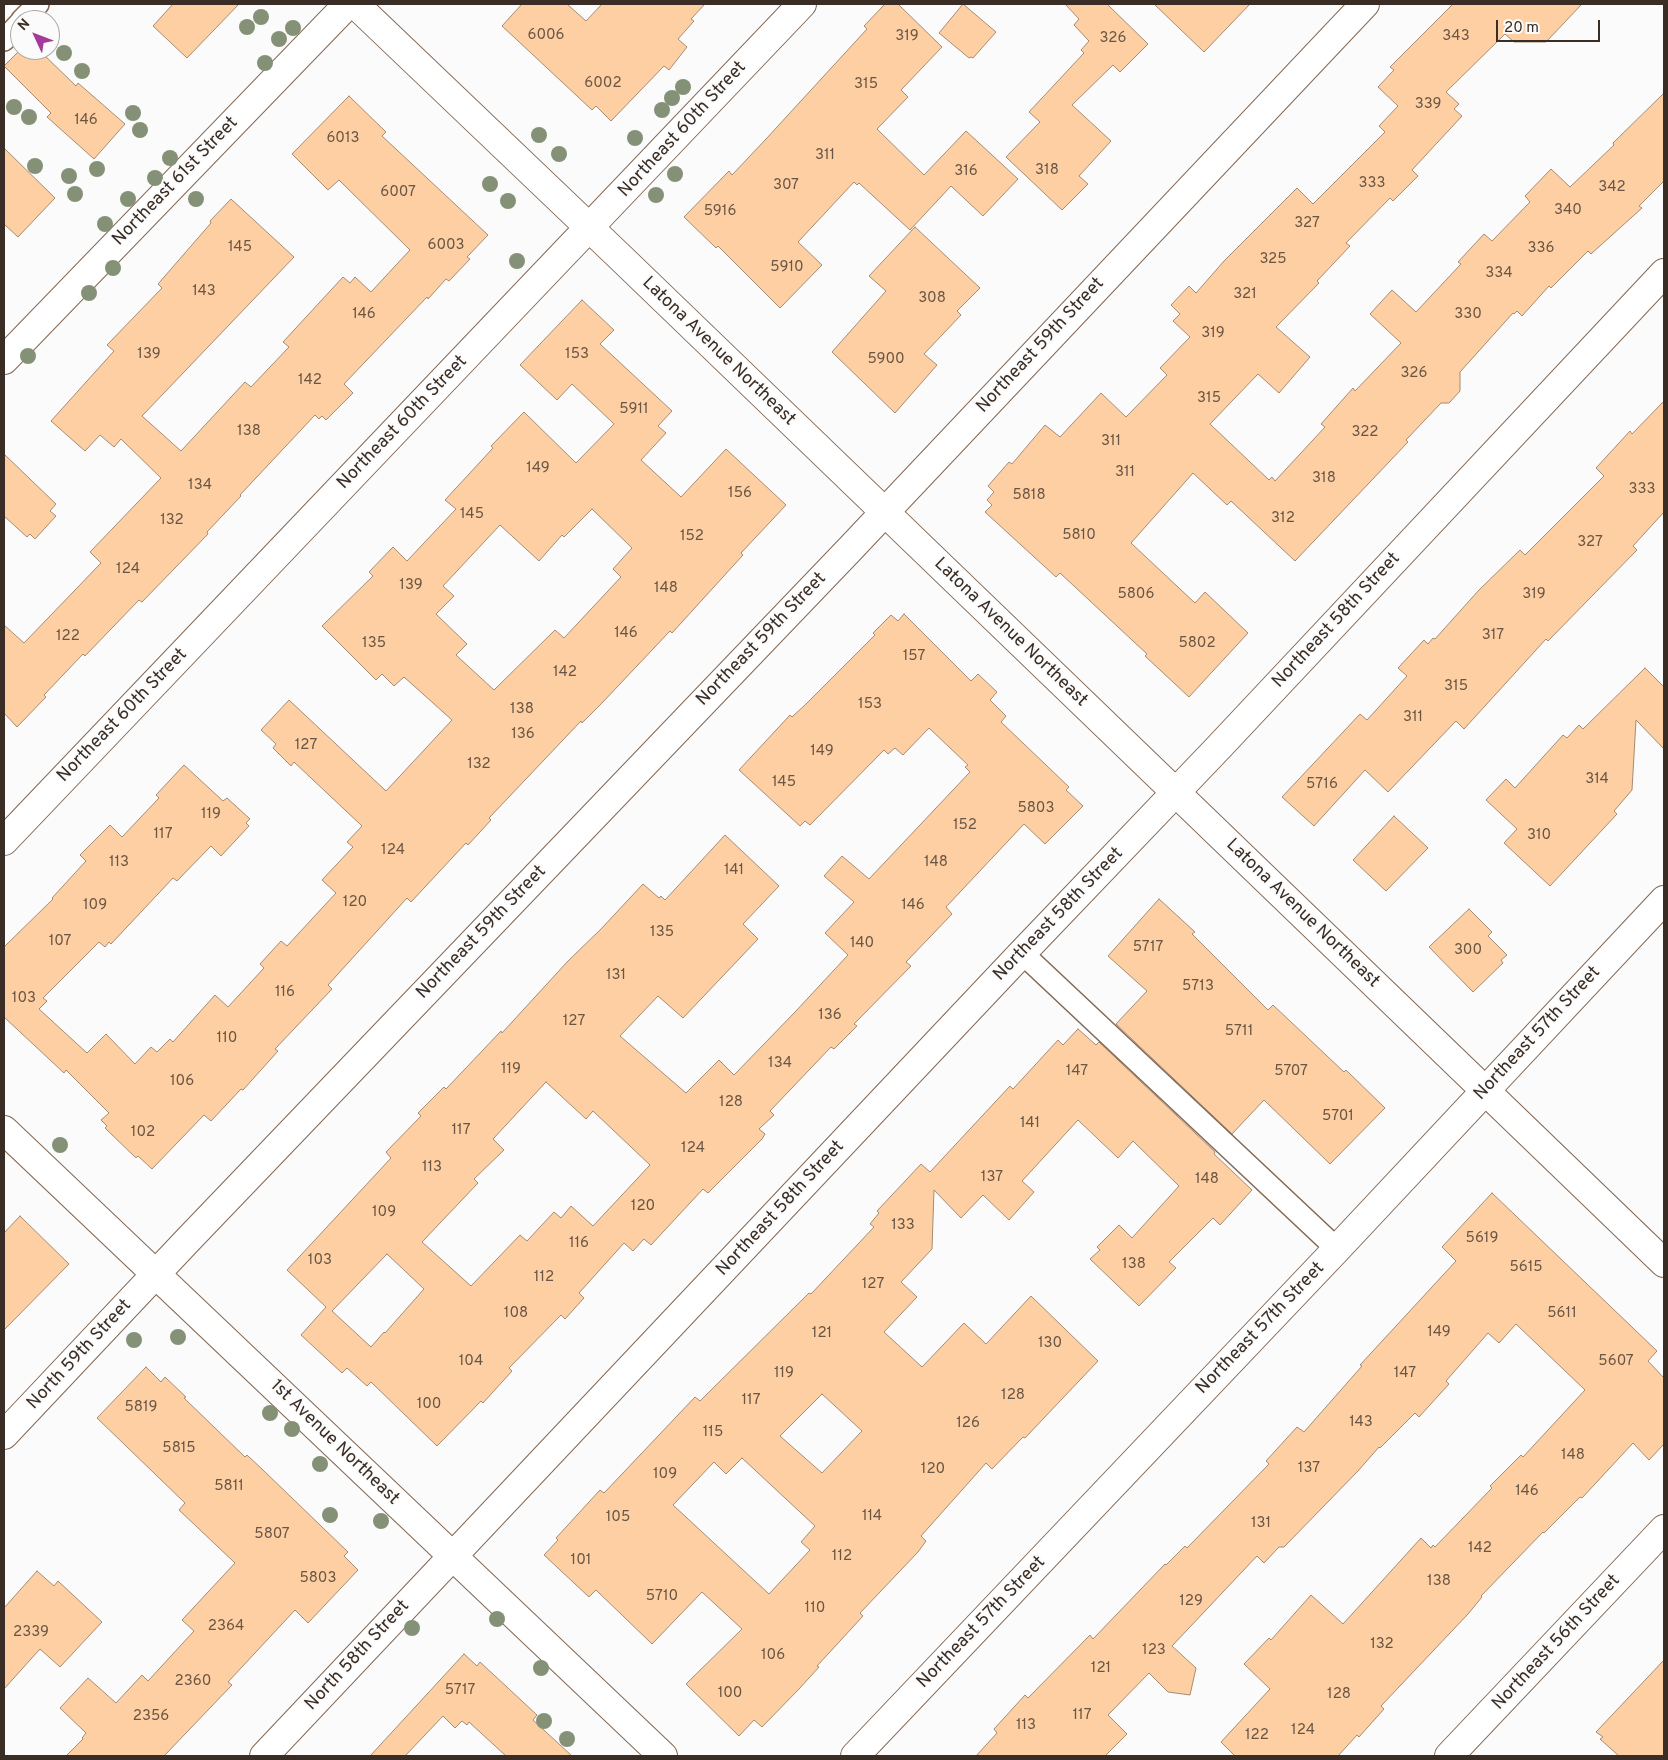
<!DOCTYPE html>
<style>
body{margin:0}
#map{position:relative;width:1668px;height:1760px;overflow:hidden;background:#fbfbfb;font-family:Overpass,sans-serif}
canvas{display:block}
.frame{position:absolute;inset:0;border:5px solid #392d25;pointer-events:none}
.north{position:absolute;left:10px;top:10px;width:50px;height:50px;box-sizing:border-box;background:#fbfbfb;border:1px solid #ada9a5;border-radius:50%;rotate:313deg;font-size:14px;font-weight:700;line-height:20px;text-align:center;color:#392d25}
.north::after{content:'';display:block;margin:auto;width:18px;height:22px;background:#a53a9a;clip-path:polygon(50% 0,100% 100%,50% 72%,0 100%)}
.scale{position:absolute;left:1496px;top:20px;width:104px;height:22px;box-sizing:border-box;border:2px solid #392d25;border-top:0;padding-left:6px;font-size:15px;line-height:18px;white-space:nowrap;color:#392d25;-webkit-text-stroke:4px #fbfbfb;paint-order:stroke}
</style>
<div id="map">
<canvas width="1668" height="1760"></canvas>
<div class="frame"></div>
<div class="north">N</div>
<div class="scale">20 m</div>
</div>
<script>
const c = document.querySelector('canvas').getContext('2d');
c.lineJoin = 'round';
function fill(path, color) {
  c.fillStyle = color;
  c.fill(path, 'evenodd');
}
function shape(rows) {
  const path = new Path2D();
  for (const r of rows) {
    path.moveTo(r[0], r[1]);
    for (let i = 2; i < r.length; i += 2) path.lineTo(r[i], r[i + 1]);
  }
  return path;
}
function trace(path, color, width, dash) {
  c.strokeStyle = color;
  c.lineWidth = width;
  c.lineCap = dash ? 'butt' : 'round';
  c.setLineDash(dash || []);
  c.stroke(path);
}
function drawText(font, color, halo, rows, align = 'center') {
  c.font = font + ' Overpass,sans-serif';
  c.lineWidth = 4;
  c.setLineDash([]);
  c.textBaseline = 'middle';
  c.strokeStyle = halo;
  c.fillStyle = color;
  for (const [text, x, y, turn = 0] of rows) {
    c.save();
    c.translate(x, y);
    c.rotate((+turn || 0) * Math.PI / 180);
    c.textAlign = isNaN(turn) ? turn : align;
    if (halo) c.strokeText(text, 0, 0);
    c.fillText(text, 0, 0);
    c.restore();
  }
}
const building = shape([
 [173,4,239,4,187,58,153,26,173,4],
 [522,4,567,4,586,21,602,4,705,4,691,19,694,21,678,39,687,47,669,70,664,66,611,121,596,106,592,110,502,26,522,4],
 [885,4,898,4,942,47,901,90,908,97,877,129,924,175,966,131,1018,179,983,216,951,186,910,230,859,183,857,185,854,182,798,242,822,265,780,308,718,246,716,248,684,217,729,171,732,175,766,139,867,29,864,26,885,4],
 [963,4,996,32,973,58,971,57,969,58,939,33,963,4],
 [1065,4,1107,4,1148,44,1120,72,1113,65,1072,105,1111,141,1079,176,1088,184,1062,210,1006,157,1040,122,1029,112,1084,53,1081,50,1089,41,1074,25,1079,19,1065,4],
 [1154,4,1250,4,1204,52,1154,4],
 [1453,4,1582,4,1546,42,1514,42,1505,34,1446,92,1459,104,1454,109,1462,116,1412,170,1418,176,1393,201,1390,198,1346,243,1350,246,1317,281,1319,283,1276,327,1310,357,1279,393,1258,374,1210,424,1269,480,1272,477,1275,481,1325,427,1321,424,1353,388,1355,391,1401,343,1370,314,1392,290,1416,312,1461,264,1458,262,1484,234,1492,241,1530,202,1525,196,1551,169,1570,187,1614,145,1613,143,1664,93,1664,181,1639,206,1642,208,1591,254,1588,251,1551,288,1549,286,1522,316,1517,311,1514,314,1513,313,1460,372,1460,391,1449,403,1441,403,1406,440,1408,442,1295,561,1231,501,1227,505,1193,473,1131,543,1195,603,1205,592,1248,633,1189,697,1145,656,1147,654,1060,573,1056,577,985,512,992,505,987,500,994,492,988,486,1009,462,1012,464,1045,425,1060,437,1101,393,1126,417,1167,375,1160,368,1190,337,1173,321,1180,314,1171,305,1189,286,1196,293,1224,261,1297,188,1313,204,1385,132,1379,126,1398,106,1378,87,1394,70,1390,67,1453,4],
 [20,50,39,50,76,86,78,83,125,124,94,159,47,117,51,113,4,66,20,50],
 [349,96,386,132,382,136,488,235,467,257,470,259,449,281,446,279,428,299,427,297,344,384,353,393,326,420,322,416,319,419,315,415,240,495,241,496,207,532,208,534,142,602,139,600,85,656,83,654,44,695,46,697,17,727,4,713,4,625,24,643,101,563,90,552,161,478,121,439,114,447,100,435,85,451,51,421,114,351,107,345,162,288,158,284,211,223,210,221,231,199,294,257,142,416,181,451,245,382,251,387,289,347,283,342,343,277,350,283,355,277,371,292,410,250,339,180,328,190,292,154,349,96],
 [4,148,55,198,18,237,4,224,4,148],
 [915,227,980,288,957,311,961,315,924,354,937,365,895,413,832,352,886,291,869,276,915,227],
 [582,300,614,330,600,344,672,411,658,426,666,433,641,460,681,497,726,449,786,505,741,553,743,555,672,633,670,631,602,703,582,723,581,721,489,818,491,820,468,845,466,843,411,902,407,898,328,985,332,989,275,1049,278,1051,243,1090,241,1089,211,1121,204,1115,152,1169,138,1156,136,1158,105,1128,107,1126,101,1120,109,1113,66,1070,64,1073,4,1017,4,947,53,899,52,898,86,861,80,855,110,825,122,837,159,798,156,795,184,765,223,801,227,798,250,819,246,823,249,826,221,856,211,846,177,881,173,878,111,944,109,942,105,947,99,942,43,998,47,1001,39,1009,87,1053,106,1034,135,1064,151,1047,157,1052,170,1039,173,1042,215,995,228,1007,264,968,260,964,281,941,287,946,336,893,322,880,353,847,347,842,362,826,294,762,291,766,273,748,276,744,261,730,289,700,386,791,452,720,404,677,394,686,382,674,376,680,322,626,373,576,369,572,393,547,407,561,456,509,445,500,493,448,491,446,524,412,576,463,614,424,572,384,557,400,520,365,582,300],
 [592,509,632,548,613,569,621,577,564,638,555,630,494,690,456,655,467,644,436,614,454,596,443,586,500,525,539,561,562,535,564,537,592,509],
 [1664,401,1664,512,1633,546,1637,550,1548,641,1546,639,1464,729,1456,721,1388,792,1365,770,1314,826,1282,797,1360,714,1367,720,1407,676,1398,668,1424,640,1428,644,1433,638,1435,639,1479,590,1520,550,1525,555,1604,476,1596,468,1630,431,1632,434,1664,401],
 [4,454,56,504,50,511,56,516,35,539,30,534,27,537,4,516,4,454],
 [904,614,971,681,978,674,997,692,990,700,1006,716,1001,722,1069,787,1066,790,1083,806,1045,844,1024,824,946,907,952,914,906,962,911,966,854,1024,857,1026,834,1049,831,1047,770,1111,774,1115,759,1129,765,1134,762,1139,708,1193,703,1189,651,1245,644,1239,633,1251,624,1243,579,1293,584,1298,565,1319,561,1315,509,1368,512,1371,483,1403,481,1401,437,1446,371,1382,367,1386,347,1368,342,1373,301,1335,326,1307,287,1270,391,1158,386,1152,421,1116,418,1113,444,1087,446,1089,501,1031,502,1033,568,961,601,929,643,884,659,898,661,896,665,900,725,835,779,886,743,924,758,939,683,1018,658,996,620,1036,686,1093,719,1060,734,1075,795,1012,848,955,825,933,854,902,824,876,842,856,869,879,970,772,965,767,968,765,929,728,903,755,895,748,888,754,884,750,810,825,805,821,800,826,739,770,790,715,792,717,806,704,875,635,873,633,891,615,898,621,904,614],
 [546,1082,586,1119,593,1111,650,1165,593,1226,571,1206,561,1218,554,1212,527,1241,520,1235,471,1286,422,1242,478,1183,474,1179,504,1150,493,1139,546,1082],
 [387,1254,424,1289,385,1333,384,1332,371,1347,332,1311,387,1254],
 [1645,668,1664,687,1664,749,1636,720,1632,790,1614,811,1617,814,1550,886,1504,843,1517,829,1486,800,1506,779,1515,788,1563,735,1567,738,1579,725,1583,729,1645,668],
 [1394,816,1428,848,1386,891,1353,860,1394,816],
 [1159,899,1195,932,1192,934,1268,1010,1273,1005,1344,1072,1346,1070,1385,1108,1330,1164,1264,1100,1232,1134,1116,1024,1147,991,1108,956,1159,899],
 [1469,909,1492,932,1488,936,1507,955,1501,960,1503,963,1473,992,1429,947,1469,909],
 [1078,1029,1096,1045,1099,1042,1215,1152,1214,1154,1252,1190,1220,1225,1213,1218,1169,1262,1176,1268,1139,1306,1090,1259,1100,1250,1097,1247,1119,1225,1132,1238,1179,1186,1133,1141,1118,1158,1078,1120,1022,1181,1034,1192,1009,1220,983,1195,961,1218,934,1190,932,1249,901,1282,917,1297,884,1332,922,1367,964,1323,986,1344,1031,1296,1098,1361,1025,1438,1023,1437,992,1469,986,1463,921,1536,926,1541,918,1552,860,1613,863,1616,817,1666,819,1667,799,1689,762,1727,754,1720,739,1736,686,1684,742,1629,702,1592,652,1644,596,1590,589,1597,544,1555,558,1540,556,1538,600,1490,604,1493,695,1397,700,1401,809,1293,811,1294,874,1227,870,1224,879,1213,877,1211,921,1164,930,1172,1010,1086,1013,1089,1058,1040,1063,1045,1078,1029],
 [822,1394,862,1431,822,1473,780,1436,822,1394],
 [742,1458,815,1526,801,1542,810,1550,769,1594,673,1505,714,1462,726,1474,742,1458],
 [1492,1193,1657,1351,1648,1361,1664,1378,1664,1444,1649,1460,1633,1443,1582,1498,1580,1497,1544,1533,1543,1532,1481,1596,1482,1597,1468,1614,1381,1706,1384,1709,1359,1737,1357,1735,1338,1756,1235,1756,1221,1742,1270,1689,1244,1664,1269,1638,1271,1640,1311,1595,1343,1624,1421,1538,1431,1548,1433,1545,1435,1547,1492,1488,1490,1486,1521,1455,1523,1457,1585,1390,1516,1324,1499,1343,1488,1333,1446,1381,1449,1384,1419,1417,1415,1413,1380,1448,1379,1447,1358,1471,1284,1547,1279,1547,1264,1563,1257,1556,1172,1646,1196,1668,1190,1695,1168,1692,1149,1673,1108,1715,1127,1734,1105,1756,976,1756,997,1733,994,1729,1025,1695,1028,1698,1090,1635,1093,1639,1165,1564,1166,1565,1185,1546,1187,1548,1269,1464,1266,1461,1297,1427,1304,1432,1362,1366,1360,1365,1456,1261,1442,1247,1492,1193],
 [20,1216,69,1264,4,1330,4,1233,20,1216],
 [146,1367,161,1382,165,1377,186,1397,184,1398,245,1457,247,1455,263,1470,348,1552,344,1556,358,1570,308,1623,295,1610,228,1682,232,1685,164,1756,66,1756,83,1739,82,1738,86,1733,60,1708,88,1678,116,1703,142,1675,148,1681,194,1631,182,1620,235,1563,179,1510,185,1503,97,1418,146,1367],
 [37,1571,54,1586,58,1581,102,1622,60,1667,40,1649,4,1689,4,1608,37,1571],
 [464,1654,477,1666,480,1662,537,1715,533,1720,572,1756,506,1756,469,1722,467,1725,462,1721,455,1728,443,1716,405,1756,370,1756,464,1654],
 [1664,1660,1664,1756,1619,1756,1600,1739,1603,1737,1596,1732,1664,1660]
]);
fill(building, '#fecfa3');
trace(building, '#a58b73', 1);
const service = shape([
 [22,20,38,4],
 [4,40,20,23],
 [1022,953,1337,1249]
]);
const minor = shape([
 [4,360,348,4],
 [4,841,802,4],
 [4,1130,663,1756],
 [4,1435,186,1242,850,549,1365,4],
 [264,1756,1022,953,1219,747,1664,273],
 [855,1756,1337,1249,1664,900]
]);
const tertiary = shape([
 [355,4,618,255,1664,1263],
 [1449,1756,1664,1529]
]);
trace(service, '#836753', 24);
trace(minor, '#836753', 30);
trace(tertiary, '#836753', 30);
trace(service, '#fff', 21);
trace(minor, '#fff', 28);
trace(tertiary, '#fff', 28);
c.fillStyle = '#859176';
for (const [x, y] of [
 [261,17],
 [247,27],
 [293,28],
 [279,39],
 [64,53],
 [265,63],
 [82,71],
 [683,87],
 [672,98],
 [14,107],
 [662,110],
 [133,113],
 [29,117],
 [140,130],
 [539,135],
 [635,138],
 [559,154],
 [170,158],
 [35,166],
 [97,169],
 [675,174],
 [69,176],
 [155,178],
 [490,184],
 [75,194],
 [656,195],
 [128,199],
 [196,199],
 [508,201],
 [105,224],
 [517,261],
 [113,268],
 [89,293],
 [28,356],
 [60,1145],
 [178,1337],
 [134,1340],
 [270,1413],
 [292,1429],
 [320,1464],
 [330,1515],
 [381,1521],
 [497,1619],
 [412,1628],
 [541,1668],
 [544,1721],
 [567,1739]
]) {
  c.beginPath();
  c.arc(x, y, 8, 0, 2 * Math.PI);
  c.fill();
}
drawText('15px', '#6a5644', null, [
 ["6006",546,36],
 ["319",907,37],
 ["343",1456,37],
 ["326",1113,39],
 ["6002",603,84],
 ["315",866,85],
 ["339",1428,105],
 ["146",86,121],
 ["6013",343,139],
 ["311",825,156],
 ["318",1047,171],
 ["316",966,172],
 ["333",1372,184],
 ["307",786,186],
 ["342",1612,188],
 ["6007",398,193],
 ["340",1568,211],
 ["5916",720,212],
 ["327",1307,224],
 ["6003",446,246],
 ["145",240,248],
 ["336",1541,249],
 ["325",1273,260],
 ["5910",787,268],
 ["334",1499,274],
 ["143",204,292],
 ["321",1245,295],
 ["308",932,299],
 ["146",364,315],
 ["330",1468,315],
 ["319",1213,334],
 ["139",149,355],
 ["153",577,355],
 ["5900",886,360],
 ["326",1414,374],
 ["142",310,381],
 ["315",1209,399],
 ["5911",634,410],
 ["138",249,432],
 ["322",1365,433],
 ["311",1111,442],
 ["149",538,469],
 ["311",1125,473],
 ["318",1324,479],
 ["134",200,486],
 ["333",1642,490],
 ["156",740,494],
 ["5818",1029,496],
 ["145",472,515],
 ["312",1283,519],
 ["132",172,521],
 ["5810",1079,536],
 ["152",692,537],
 ["327",1590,543],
 ["124",128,570],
 ["139",411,586],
 ["148",666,589],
 ["5806",1136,595],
 ["319",1534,595],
 ["146",626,634],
 ["317",1493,636],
 ["122",68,637],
 ["135",374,644],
 ["5802",1197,644],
 ["157",914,657],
 ["142",565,673],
 ["315",1456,687],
 ["153",870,705],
 ["138",522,710],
 ["311",1413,718],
 ["136",523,735],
 ["127",306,746],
 ["149",822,752],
 ["132",479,765],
 ["314",1597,780],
 ["145",784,783],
 ["5716",1322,785],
 ["5803",1036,809],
 ["119",211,815],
 ["152",965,826],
 ["117",163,835],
 ["310",1539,836],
 ["124",393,851],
 ["113",119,863],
 ["148",936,863],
 ["141",734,871],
 ["120",355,903],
 ["109",95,906],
 ["146",913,906],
 ["135",662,933],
 ["107",60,942],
 ["140",862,944],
 ["5717",1148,948],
 ["300",1468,951],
 ["131",616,976],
 ["5713",1198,987],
 ["116",285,993],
 ["103",24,999],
 ["136",830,1016],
 ["127",574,1022],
 ["5711",1239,1032],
 ["110",227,1039],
 ["134",780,1064],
 ["119",511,1070],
 ["147",1077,1072],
 ["5707",1291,1072],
 ["106",182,1082],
 ["128",731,1103],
 ["5701",1338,1117],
 ["141",1030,1124],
 ["117",461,1131],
 ["102",143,1133],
 ["124",693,1149],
 ["113",432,1168],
 ["137",992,1178],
 ["148",1207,1180],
 ["120",643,1207],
 ["109",384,1213],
 ["133",903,1226],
 ["5619",1482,1239],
 ["116",579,1244],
 ["103",320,1261],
 ["138",1134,1265],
 ["5615",1526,1268],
 ["112",544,1278],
 ["127",873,1285],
 ["108",516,1314],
 ["5611",1562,1314],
 ["149",1439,1333],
 ["121",822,1334],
 ["130",1050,1344],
 ["104",471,1362],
 ["5607",1616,1362],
 ["119",784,1374],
 ["147",1405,1374],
 ["128",1013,1396],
 ["117",751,1401],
 ["100",429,1405],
 ["5819",141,1408],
 ["143",1361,1423],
 ["126",968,1424],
 ["115",713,1433],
 ["5815",179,1449],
 ["148",1573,1456],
 ["137",1309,1469],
 ["120",933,1470],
 ["109",665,1475],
 ["5811",229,1487],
 ["146",1527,1492],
 ["114",872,1517],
 ["105",618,1518],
 ["131",1261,1524],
 ["5807",272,1535],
 ["142",1480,1549],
 ["112",842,1557],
 ["101",581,1561],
 ["5803",318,1579],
 ["138",1439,1582],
 ["5710",662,1597],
 ["129",1191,1602],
 ["110",815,1609],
 ["2364",226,1627],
 ["2339",31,1633],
 ["132",1382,1645],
 ["123",1154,1651],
 ["106",773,1656],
 ["121",1101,1669],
 ["2360",193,1682],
 ["5717",460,1691],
 ["100",730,1694],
 ["128",1339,1695],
 ["117",1082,1716],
 ["2356",151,1717],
 ["113",1026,1726],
 ["124",1303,1731],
 ["122",1257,1736]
]);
drawText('18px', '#392d25', '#fbfbfb', [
 ["Northeast 60th Street",683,130,-47],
 ["Northeast 61st Street",176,182,-46],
 ["Northeast 59th Street",1041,346,-47],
 ["Latona Avenue Northeast",718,352,44],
 ["Northeast 60th Street",403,423,-46],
 ["Northeast 58th Street",1337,621,-47],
 ["Latona Avenue Northeast",1010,633,44],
 ["Northeast 59th Street",762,640,-46],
 ["Northeast 60th Street",123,716,-46],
 ["Latona Avenue Northeast",1302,914,44],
 ["Northeast 58th Street",1059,915,-46],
 ["Northeast 59th Street",482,933,-46],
 ["Northeast 57th Street",1538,1034,-47],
 ["Northeast 58th Street",781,1209,-47],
 ["Northeast 57th Street",1261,1329,-46],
 ["North 59th Street",80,1355,-47],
 ["1st Avenue Northeast",334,1443,44],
 ["Northeast 57th Street",982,1623,-46],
 ["Northeast 56th Street",1557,1643,-47],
 ["North 58th Street",358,1656,-47]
]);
</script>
